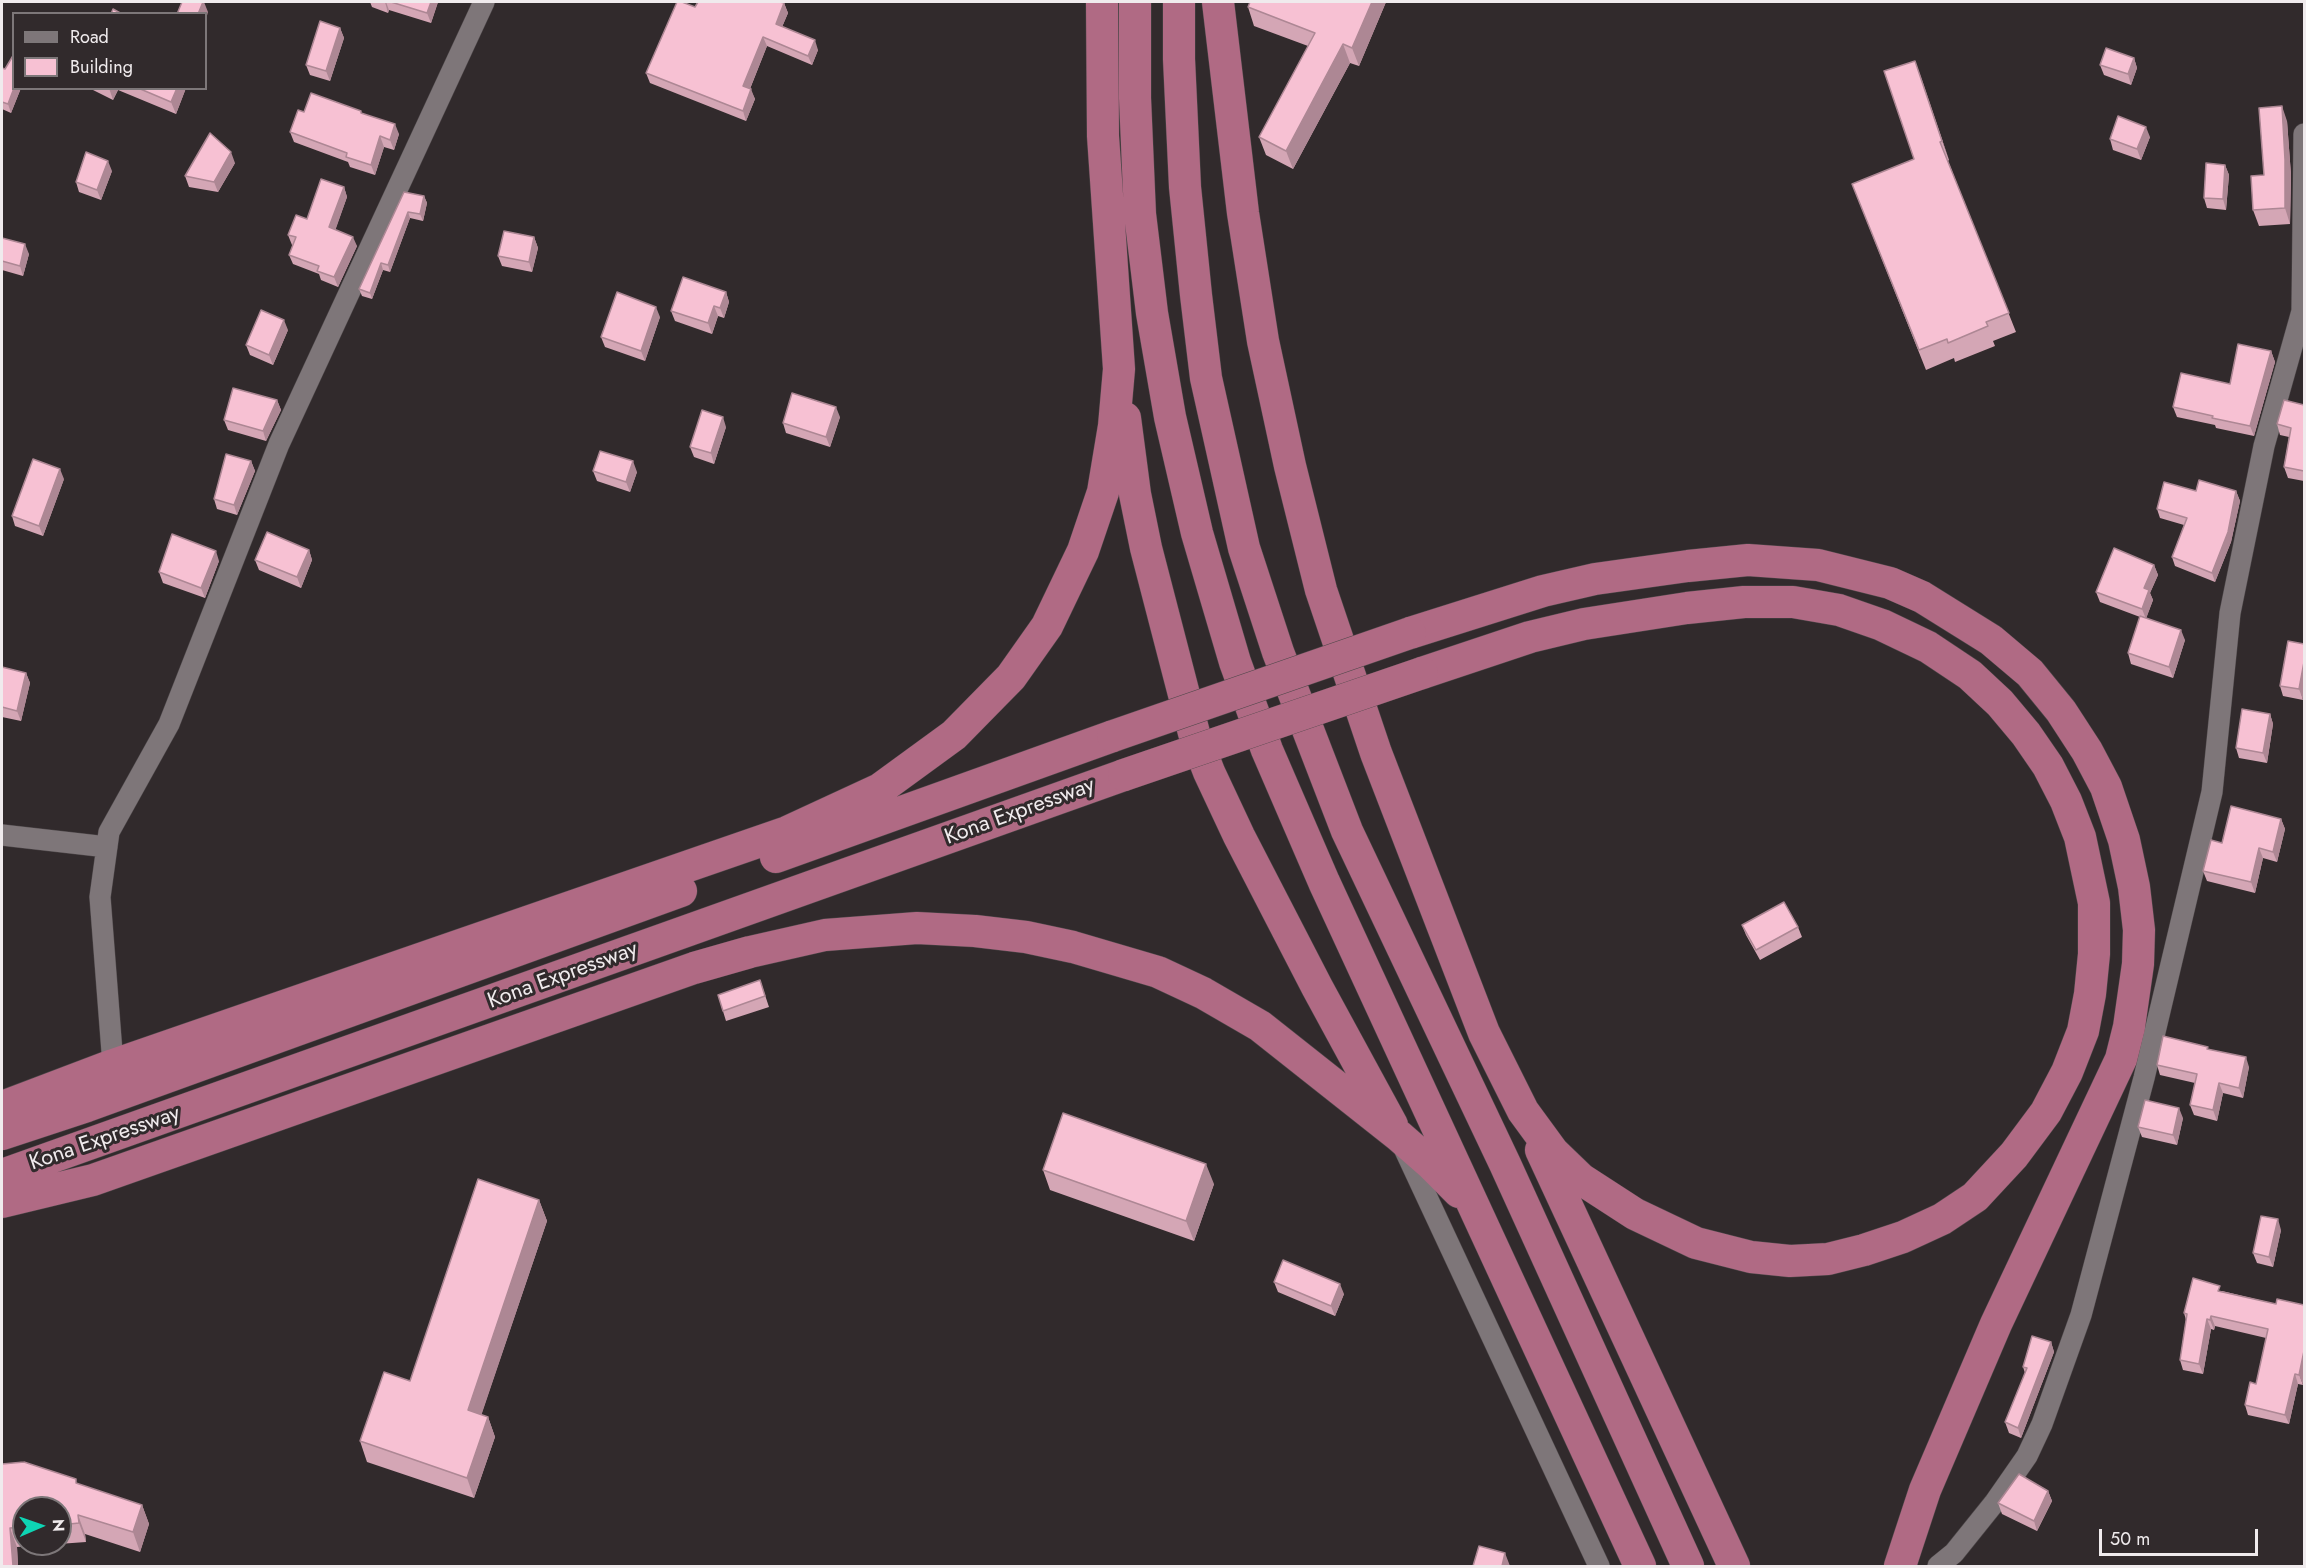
<!DOCTYPE html>
<style>
body{margin:0}
#map{position:relative;width:2306px;height:1568px;overflow:hidden;background:#312a2c;font-family:Jost,sans-serif}
canvas{display:block}
.frame{position:absolute;inset:0;border:3px solid #f0ebed;pointer-events:none}
.legend{position:absolute;left:12px;top:12px;width:195px;height:78px;box-sizing:border-box;background:#312a2c;border:2px solid #7d7779;margin:0;padding:8px 10px;list-style:none;font-size:18px;color:#f0ebed}
.legend li{display:flex;align-items:center;gap:12px;height:30px}
.legend b{width:30px;border:2px solid #7d7779}
.north{position:absolute;left:12px;top:1496px;width:60px;height:60px;box-sizing:border-box;background:#312a2c;border:2px solid #7d7779;border-radius:50%;rotate:88deg;font-size:16px;font-weight:700;line-height:24px;text-align:center;color:#f0ebed}
.north::after{content:'';display:block;margin:auto;width:21px;height:27px;background:#0ed5b4;clip-path:polygon(50% 0,100% 100%,50% 72%,0 100%)}
.scale{position:absolute;left:2099px;top:1529px;width:159px;height:27px;box-sizing:border-box;border:3px solid #f0ebed;border-top:0;padding-left:8px;font-size:18px;line-height:21px;white-space:nowrap;color:#f0ebed;-webkit-text-stroke:4px #312a2c;paint-order:stroke}
</style>
<div id="map">
<canvas width="2306" height="1568"></canvas>
<div class="frame"></div>
<ul class="legend">
<li><b style="height:8px;background:#7e7679"></b>Road</li>
<li><b style="height:16px;background:#f7c1d3"></b>Building</li>
</ul>
<div class="north">N</div>
<div class="scale">50 m</div>
</div>
<script>
const c = document.querySelector('canvas').getContext('2d');
c.lineJoin = 'round';
function shape(rows) {
  const path = new Path2D();
  for (const r of rows) {
    path.moveTo(r[0], r[1]);
    for (let i = 2; i < r.length; i += 2) path.lineTo(r[i], r[i + 1]);
  }
  return path;
}
function trace(path, color, width, dash) {
  c.strokeStyle = color;
  c.lineWidth = width;
  c.lineCap = dash ? 'butt' : 'round';
  c.setLineDash(dash || []);
  c.stroke(path);
}
function fill(path, color) {
  c.fillStyle = color;
  c.fill(path, 'evenodd');
}
function drawText(font, color, halo, rows, align = 'center') {
  c.font = font + ' Jost,sans-serif';
  c.lineWidth = 6;
  c.setLineDash([]);
  c.textBaseline = 'middle';
  c.strokeStyle = halo;
  c.fillStyle = color;
  for (const [text, x, y, turn = 0] of rows) {
    c.save();
    c.translate(x, y);
    c.rotate((+turn || 0) * Math.PI / 180);
    c.textAlign = isNaN(turn) ? turn : align;
    if (halo) c.strokeText(text, 0, 0);
    c.fillText(text, 0, 0);
    c.restore();
  }
}
const minor = shape([
 [2,835,107,847],
 [113,1065,100,897,109,832,169,724,279,444,484,2],
 [1403,1146,1599,1566],
 [1938,1566,1954,1553,1995,1502,2027,1456,2042,1424,2081,1315,2144,1078,2212,792,2230,613,2264,446,2302,311,2304,134]
]);
const highway = shape([
 [1135,2,1135,98,1140,214,1152,313,1170,417,1197,533,1235,662,1267,750,1324,882,1640,1566],
 [1179,2,1179,59,1185,187,1196,295,1206,378,1244,548,1278,652,1347,831,1505,1164,1688,1566],
 [1218,2,1243,213,1263,341,1290,466,1321,590,1376,753,1484,1033,1523,1111,1553,1152,1581,1179,1635,1214,1696,1243,1751,1257,1790,1261,1828,1259,1864,1250,1903,1237,1942,1219,1975,1197,2014,1155,2046,1112,2067,1072,2083,1031,2090,994,2094,954,2094,903,2080,837,2066,801,2048,766,2026,734,2000,703,1970,675,1928,647,1882,625,1839,610,1793,602,1744,602,1687,608,1584,624,1530,637,1422,673],
 [1125,418,1135,494,1146,548,1194,733,1209,772,1239,836,1317,987,1392,1125],
 [1410,633,1543,591,1595,579,1688,566,1748,560,1818,565,1890,583,1922,597,1991,640,2030,673,2061,711,2087,751,2106,787,2124,840,2134,887,2139,930,2138,964,2129,1027,2121,1059,1996,1324,1925,1490,1900,1566],
 [776,857,1113,736],
 [2,1107,113,1065,787,832,880,789,954,735,1011,677,1047,626,1083,551,1103,492,1114,426,1119,369,1103,136,1102,2],
 [2,1134,87,1106,681,891],
 [1541,1150,1734,1566],
 [2,1175,1124,775],
 [2,1202,93,1180,694,968,750,952,825,935,917,928,975,931,1026,937,1073,947,1158,972,1203,993,1260,1026,1399,1136,1431,1164,1459,1192]
]);
trace(minor, '#4d4749', 22);
trace(highway, '#4d4749', 33);
trace(minor, '#7e7679', 21);
trace(highway, '#b06a84', 32);
const highwayBridge = shape([
 [1113,736,1410,633],
 [1124,775,1422,673]
]);
trace(highwayBridge, '#4d4749', 33, []);
trace(highwayBridge, '#b06a84', 32);
fill(shape([
 [370,2,438,2,431,23,389,10,388,13,372,7],
 [1250,2,1386,2,1359,66,1350,63,1293,169,1266,155,1259,137,1308,46,1254,26,1248,7],
 [784,3,788,13,782,27,818,50,812,65,767,46,750,89,755,99,746,121,650,83,646,73,695,7],
 [340,28,344,38,330,81,310,75,306,65],
 [2134,58,2137,68,2131,85,2104,75,2100,65],
 [1915,61,1949,160,1948,161,2016,332,1993,341,1995,346,1955,362,1954,358,1926,370,1852,184,1914,159],
 [2,68,14,88,21,88,11,113,2,109],
 [89,88,186,88,176,114,118,90,113,100],
 [304,112,362,114,399,134,394,150,384,147,375,175,350,167,348,162,294,142,290,132],
 [2287,121,2291,175,2290,224,2259,226,2253,210,2264,175],
 [2150,137,2141,160,2113,150,2110,139],
 [235,163,218,192,189,187,185,176],
 [2225,165,2229,175,2226,210,2207,208,2204,198],
 [112,171,101,200,79,192,76,182],
 [344,187,347,197,335,230,357,246,338,287,321,280,319,274,293,264,289,255,293,245,292,245,288,235],
 [404,192,424,196,427,203,423,221,410,218,390,272,383,270,372,299,362,296,359,289],
 [534,237,538,248,532,272,502,266,498,256],
 [2,238,29,254,23,276,2,270],
 [726,292,729,302,724,318,718,316,712,334,675,321,671,311],
 [660,317,645,361,605,347,601,337],
 [288,330,273,365,250,355,246,345],
 [2271,351,2275,362,2254,436,2216,428,2215,425,2177,417,2173,407,2230,384],
 [277,400,281,410,266,441,228,430,224,420],
 [2304,405,2304,481,2288,478,2284,467,2289,437,2280,435,2277,424],
 [840,417,830,447,786,433,783,423],
 [726,427,714,464,694,457,690,447],
 [251,461,255,471,237,515,217,509,214,499],
 [593,471,637,472,630,492,597,481],
 [64,479,43,536,15,526,12,516],
 [2196,491,2236,491,2240,501,2231,542,2215,582,2175,566,2172,557,2184,525,2160,518,2157,509],
 [309,550,312,560,301,588,259,570,255,560],
 [219,561,205,598,163,583,159,572],
 [2154,565,2158,575,2150,593,2153,600,2146,618,2185,640,2173,678,2131,664,2128,653,2140,617,2100,602,2096,592],
 [2288,641,2303,700,2283,696,2280,686],
 [2,667,26,673,30,683,21,721,2,717],
 [2270,714,2273,724,2267,763,2239,758,2236,748],
 [2281,819,2285,829,2277,862,2263,858,2255,893,2207,881,2203,871,2222,843],
 [1742,925,1798,927,1802,937,1760,960,1746,935],
 [760,980,769,1007,726,1021,718,995],
 [2208,1049,2249,1067,2243,1098,2223,1093,2217,1121,2194,1115,2190,1105,2195,1083,2160,1075,2157,1065],
 [2183,1118,2177,1145,2142,1137,2138,1127],
 [1043,1170,1214,1184,1194,1241,1050,1190],
 [539,1200,547,1221,481,1415,488,1417,495,1437,474,1498,367,1462,360,1441,410,1381],
 [2281,1230,2273,1267,2257,1263,2253,1253],
 [1274,1282,1344,1294,1335,1316,1278,1292],
 [2222,1291,2276,1304,2303,1385,2298,1384,2289,1424,2248,1415,2245,1405,2256,1384,2266,1338,2215,1326,2214,1330,2211,1329,2203,1374,2183,1370,2180,1360,2186,1320,2184,1313],
 [2051,1342,2054,1352,2021,1438,2009,1433,2005,1422,2025,1373,2023,1367],
 [2,1464,78,1484,142,1505,149,1524,140,1552,85,1534,86,1542,17,1547,18,1566,2,1566],
 [24,1508,60,1508,60,1544,24,1544],
 [2048,1491,2052,1501,2037,1531,2002,1514,1998,1503]
]), '#d4a6b5');
fill(shape([
 [203,2,204,2,208,12,206,19,206,14,198,14],
 [385,2,386,2,389,10,388,13],
 [431,2,438,2,431,23,427,13],
 [1372,2,1386,2,1359,66,1352,48],
 [784,3,788,13,779,34,776,24],
 [340,28,344,38,330,81,326,71],
 [763,37,767,46,747,96,743,86],
 [815,40,818,50,812,65,808,56],
 [1343,44,1350,63,1293,169,1286,151],
 [2134,58,2137,68,2131,85,2128,74],
 [1915,61,1922,80,1949,160,1942,141],
 [14,88,21,88,11,113,8,104],
 [109,88,117,88,118,90,113,100],
 [177,88,186,88,176,114,171,102],
 [751,89,755,99,746,121,743,111],
 [2282,106,2287,121,2291,175,2290,224,2285,208],
 [395,124,399,134,394,150,390,140],
 [2146,127,2150,137,2141,160,2137,149],
 [380,136,384,147,375,175,371,165],
 [231,152,235,163,218,192,214,182],
 [108,161,112,171,101,200,97,190],
 [2225,165,2229,175,2226,210,2223,199],
 [344,187,347,197,333,237,329,227],
 [424,196,427,203,423,221,420,214],
 [408,212,410,218,390,272,388,265],
 [353,237,357,246,338,287,334,277],
 [534,237,538,248,532,272,529,262],
 [25,244,29,254,23,276,20,266],
 [381,263,383,270,372,299,370,293],
 [726,292,729,302,724,318,720,308],
 [714,306,718,316,712,334,708,323],
 [656,307,660,317,645,361,641,351],
 [284,320,288,330,273,365,269,355],
 [2271,351,2275,362,2254,436,2250,426],
 [277,400,281,410,266,441,263,431],
 [836,407,840,417,830,447,826,437],
 [723,417,726,427,714,464,711,453],
 [251,461,255,471,237,515,234,505],
 [633,461,637,472,630,492,626,482],
 [60,469,64,479,43,536,39,526],
 [2236,491,2240,501,2231,542,2215,582,2212,573],
 [309,550,312,560,301,588,297,577],
 [216,551,219,561,205,598,201,588],
 [2154,565,2158,575,2150,593,2153,600,2146,619,2142,609,2144,588],
 [2181,630,2185,640,2173,678,2169,667],
 [2304,662,2304,692,2303,700,2299,689],
 [26,673,30,683,21,721,17,711],
 [2270,714,2273,724,2267,763,2263,753],
 [2281,819,2285,829,2277,862,2273,852],
 [2259,848,2263,858,2255,893,2251,882],
 [2246,1057,2249,1067,2243,1098,2239,1088],
 [2219,1083,2223,1093,2217,1121,2213,1110],
 [2179,1108,2183,1118,2177,1145,2173,1135],
 [1206,1164,1214,1184,1194,1241,1186,1221],
 [539,1200,547,1221,476,1431,468,1410],
 [2278,1219,2281,1230,2273,1267,2269,1257],
 [1340,1284,1344,1294,1335,1316,1331,1306],
 [2211,1316,2215,1326,2214,1330,2210,1320],
 [2207,1319,2211,1329,2203,1374,2199,1364],
 [2051,1342,2054,1352,2021,1438,2018,1428],
 [2304,1351,2304,1377,2303,1385,2299,1375],
 [2295,1374,2298,1384,2289,1424,2285,1415],
 [488,1417,495,1437,474,1498,467,1478],
 [2048,1491,2052,1501,2037,1531,2034,1521],
 [142,1505,149,1524,140,1552,133,1532],
 [78,1515,85,1534,86,1542,79,1523],
 [10,1528,17,1547,18,1566,13,1566],
 [1505,1553,1510,1566,1502,1566]
]), '#ad8794');
const building = shape([
 [182,2,203,2,198,14,177,14,182,2],
 [391,2,431,2,427,13,391,2],
 [677,2,682,2,695,7,698,2,780,2,784,3,776,24,815,40,808,56,763,37,743,86,751,89,743,111,646,73,677,2],
 [1250,2,1372,2,1352,48,1343,44,1286,151,1259,137,1315,33,1248,7,1250,2],
 [113,9,122,14,111,14,113,9],
 [320,21,340,28,326,71,306,65,320,21],
 [2106,48,2134,58,2128,74,2100,65,2106,48],
 [14,54,14,88,8,104,2,102,2,68,5,69,14,54],
 [1915,61,1942,141,1940,142,2009,313,1986,322,1988,326,1948,343,1947,339,1919,350,1852,184,1914,159,1884,71,1915,61],
 [138,88,177,88,171,102,138,88],
 [311,93,361,111,361,113,395,124,390,140,380,136,371,165,346,157,347,153,290,132,298,110,304,112,311,93],
 [2282,106,2285,160,2285,208,2253,210,2251,176,2264,175,2259,108,2282,106],
 [2118,116,2146,127,2137,149,2110,139,2118,116],
 [210,133,231,152,214,182,185,176,210,133],
 [86,152,108,161,97,190,76,182,86,152],
 [2206,163,2225,165,2223,199,2204,198,2206,163],
 [321,179,344,187,329,227,353,237,334,277,317,271,319,266,289,255,296,237,288,235,296,215,307,219,321,179],
 [404,192,424,196,420,214,408,212,388,265,381,263,370,293,359,289,404,192],
 [504,231,534,237,529,262,498,256,504,231],
 [2,238,25,244,20,266,2,261,2,238],
 [683,277,726,292,720,308,714,306,708,323,671,311,683,277],
 [617,292,656,307,641,351,601,337,617,292],
 [261,310,284,320,269,355,246,345,261,310],
 [2238,344,2271,351,2250,426,2212,418,2213,416,2173,407,2181,373,2230,384,2238,344],
 [233,388,277,400,263,431,224,420,233,388],
 [792,393,836,407,826,437,783,423,792,393],
 [2284,400,2304,405,2304,471,2284,467,2291,428,2277,424,2284,400],
 [702,410,723,417,711,453,690,447,702,410],
 [600,451,633,461,626,482,593,471,600,451],
 [226,454,251,461,234,505,214,499,226,454],
 [33,459,60,469,39,526,12,516,33,459],
 [2199,480,2236,491,2228,532,2212,573,2172,557,2187,518,2157,509,2164,482,2196,491,2199,480],
 [267,532,309,550,297,577,255,560,267,532],
 [172,534,216,551,201,588,159,572,172,534],
 [2114,548,2154,565,2144,588,2149,590,2142,609,2096,592,2114,548],
 [2140,616,2181,630,2169,667,2128,653,2140,616],
 [2288,641,2304,644,2304,662,2299,689,2280,686,2288,641],
 [2,667,26,673,17,711,2,707,2,667],
 [2242,709,2270,714,2263,753,2236,748,2242,709],
 [2231,806,2281,819,2273,852,2259,848,2251,882,2203,871,2211,840,2222,843,2231,806],
 [1784,902,1798,927,1756,950,1742,925,1784,902],
 [760,980,765,996,723,1011,718,995,760,980],
 [2163,1036,2208,1047,2207,1049,2246,1057,2239,1088,2219,1083,2213,1110,2190,1105,2197,1074,2157,1065,2163,1036],
 [2145,1100,2179,1108,2173,1135,2138,1127,2145,1100],
 [1063,1113,1206,1164,1186,1221,1043,1170,1063,1113],
 [478,1179,539,1200,468,1410,488,1417,467,1478,360,1441,384,1372,410,1381,478,1179],
 [2261,1216,2278,1219,2269,1257,2253,1253,2261,1216],
 [1283,1260,1340,1284,1331,1306,1274,1282,1283,1260],
 [2193,1278,2220,1286,2218,1291,2276,1304,2277,1299,2304,1305,2304,1351,2299,1375,2295,1374,2285,1415,2245,1405,2250,1382,2256,1384,2268,1329,2211,1316,2210,1320,2207,1319,2199,1364,2180,1360,2187,1314,2184,1313,2193,1278],
 [2032,1336,2051,1342,2018,1428,2005,1422,2027,1368,2023,1367,2032,1336],
 [24,1462,76,1479,76,1483,142,1505,133,1532,78,1515,79,1523,60,1525,60,1508,24,1508,24,1527,10,1528,13,1566,2,1566,2,1464,24,1462],
 [2019,1474,2048,1491,2034,1521,1998,1503,2019,1474],
 [1479,1546,1505,1553,1502,1566,1473,1566,1479,1546]
]);
fill(building, '#f7c1d3');
trace(building, '#ad8794', 1.5);
drawText('22px', '#f0ebed', '#312a2c', [
 ["Kona Expressway",1020,812,-20],
 ["Kona Expressway",563,976,-20],
 ["Kona Expressway",105,1139,-19]
]);
</script>
